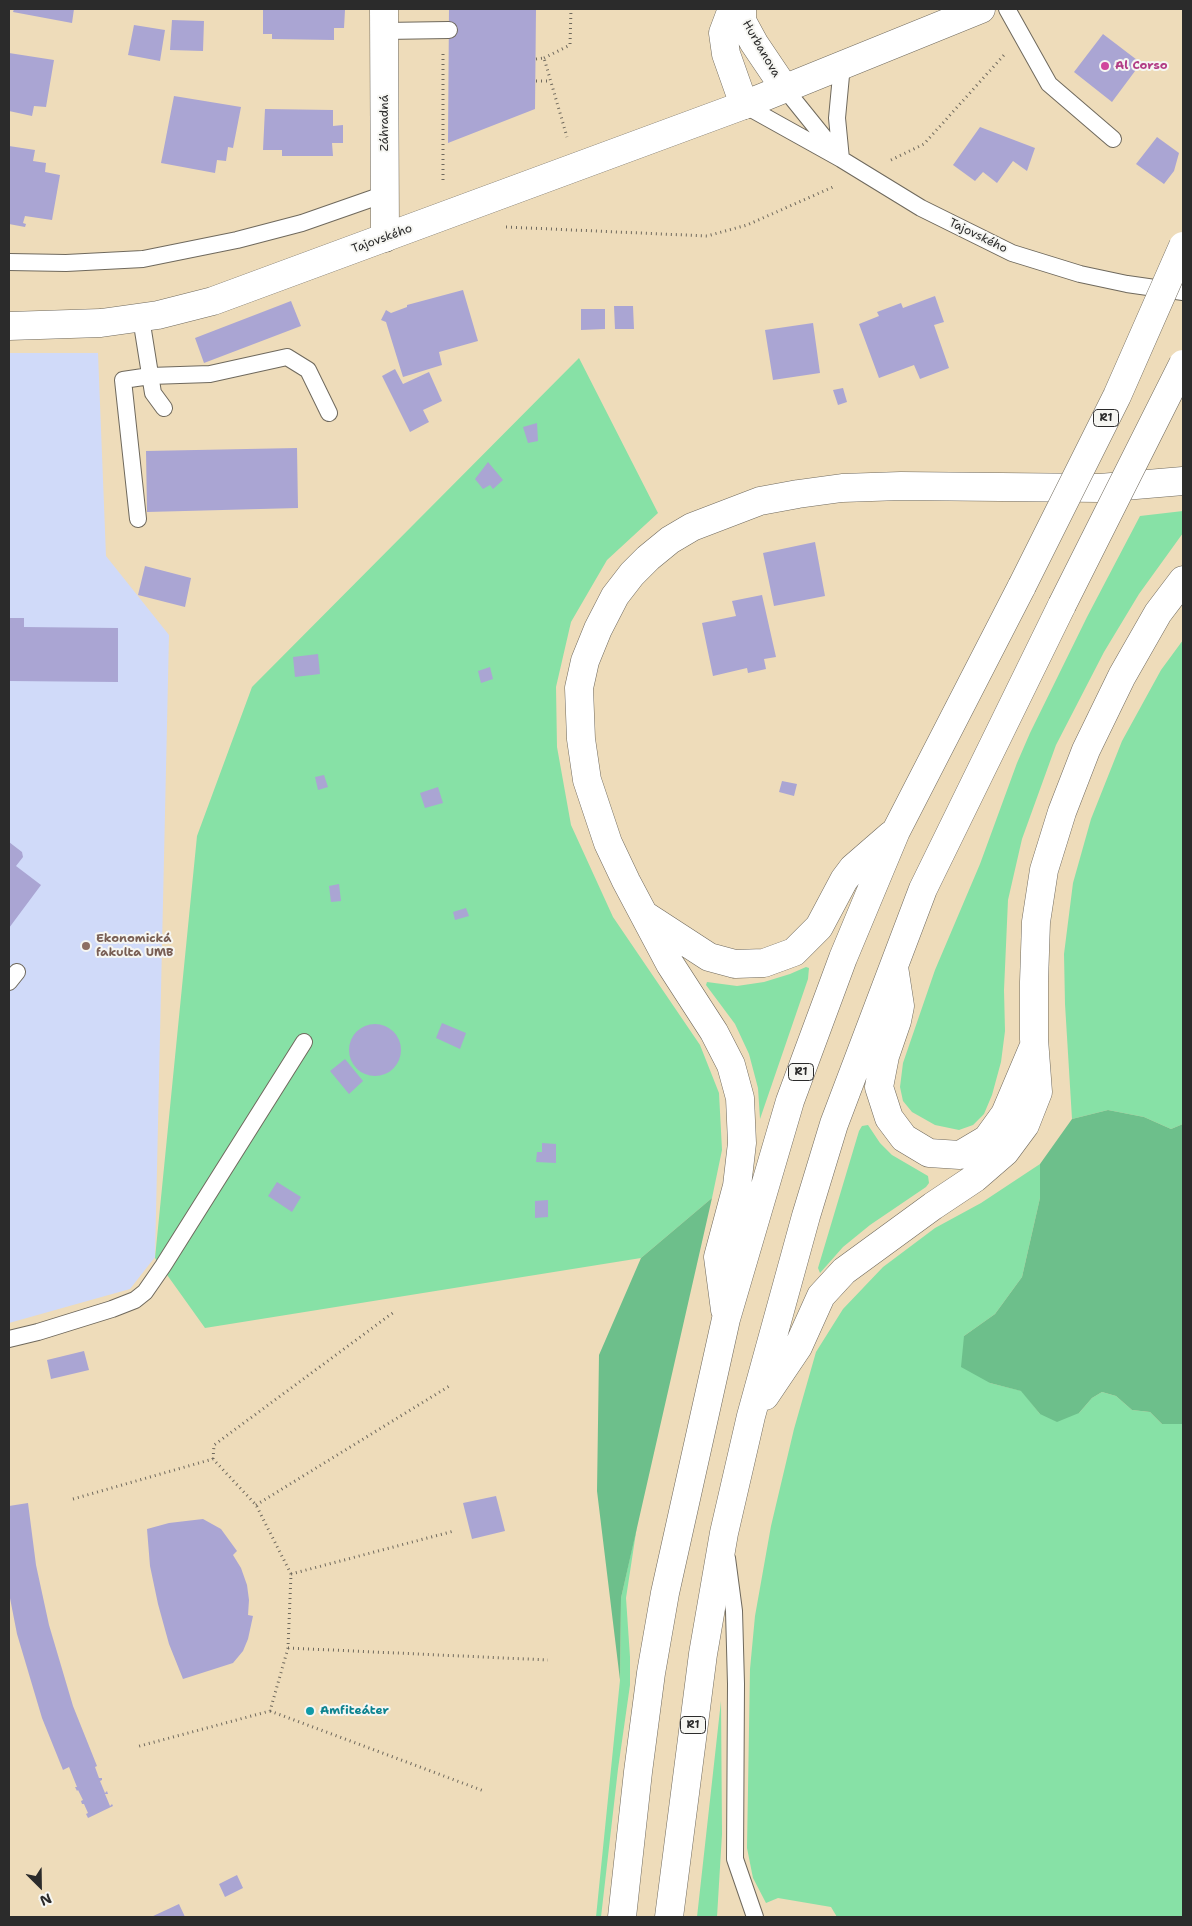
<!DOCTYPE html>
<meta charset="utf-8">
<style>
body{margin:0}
#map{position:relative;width:1192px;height:1926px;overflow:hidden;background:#eedcba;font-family:"Shantell Sans",sans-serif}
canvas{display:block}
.frame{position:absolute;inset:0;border:10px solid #2b2b2b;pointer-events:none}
.north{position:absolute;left:15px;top:1861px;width:50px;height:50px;-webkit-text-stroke:4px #f6f6f2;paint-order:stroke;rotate:157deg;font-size:14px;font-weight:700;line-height:20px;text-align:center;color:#2b2b2b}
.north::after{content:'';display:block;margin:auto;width:18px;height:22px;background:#2b2b2b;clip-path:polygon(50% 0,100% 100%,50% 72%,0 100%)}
</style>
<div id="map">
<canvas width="1192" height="1926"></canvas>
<div class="frame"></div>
<div class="north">N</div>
</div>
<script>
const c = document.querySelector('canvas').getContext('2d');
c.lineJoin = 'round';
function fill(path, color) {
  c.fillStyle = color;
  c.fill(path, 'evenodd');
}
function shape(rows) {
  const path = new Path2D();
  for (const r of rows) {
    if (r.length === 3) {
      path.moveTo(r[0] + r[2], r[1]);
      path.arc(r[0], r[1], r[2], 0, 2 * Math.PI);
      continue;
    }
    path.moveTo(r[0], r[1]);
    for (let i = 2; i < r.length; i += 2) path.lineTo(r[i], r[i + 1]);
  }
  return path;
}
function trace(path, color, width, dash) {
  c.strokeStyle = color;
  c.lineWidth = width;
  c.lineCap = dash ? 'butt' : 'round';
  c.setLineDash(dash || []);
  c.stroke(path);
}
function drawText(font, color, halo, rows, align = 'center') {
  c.font = font + ' "Shantell Sans",sans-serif';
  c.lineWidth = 4;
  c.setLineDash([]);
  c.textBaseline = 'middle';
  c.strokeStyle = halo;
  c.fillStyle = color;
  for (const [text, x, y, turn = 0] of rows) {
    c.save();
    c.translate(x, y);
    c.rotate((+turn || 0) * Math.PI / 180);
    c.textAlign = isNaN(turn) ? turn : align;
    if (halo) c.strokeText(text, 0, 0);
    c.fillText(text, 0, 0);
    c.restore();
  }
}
fill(shape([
 [9,353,98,353,106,556,169,635,155,1257,130,1289,9,1323]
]), '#d0daf9');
fill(shape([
 [579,358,658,513,607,560,571,622,556,687,557,747,571,825,613,917,700,1045,719,1093,722,1150,712,1198,641,1258,205,1328,155,1258,197,836,252,687],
 [1183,511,1183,533,1139,594,1104,652,1056,745,1022,839,1008,900,1004,990,1005,1031,1001,1062,992,1095,984,1114,973,1125,959,1130,935,1125,912,1112,903,1101,900,1087,903,1063,935,970,980,864,1017,763,1030,733,1087,617,1140,516],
 [1183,640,1183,1124,1171,1129,1144,1117,1108,1110,1072,1119,1065,1004,1064,954,1073,883,1091,819,1122,741,1161,670],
 [806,967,809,968,808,979,760,1119,758,1088,749,1054,735,1024,706,985,707,982,737,986,764,982,790,974],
 [868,1125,880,1143,892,1155,928,1176,929,1183,926,1187,870,1225,843,1247,820,1273,818,1268,859,1131,862,1126],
 [1040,1164,1040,1198,1022,1277,995,1314,964,1336,990,1383,1022,1391,1040,1414,1079,1413,1092,1398,1102,1392,1116,1396,1132,1410,1150,1412,1162,1424,1183,1424,1183,1917,837,1917,831,1907,778,1898,766,1903,753,1878,747,1848,750,1669,755,1616,771,1526,794,1429,816,1352,843,1309,883,1267,935,1228,981,1203],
 [637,1526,626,1598,630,1657,630,1685,618,1769,601,1917,596,1917,620,1680,621,1598],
 [721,1701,722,1834,717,1917,697,1917]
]), '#87e1a6');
fill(shape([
 [1108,1110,1144,1117,1171,1129,1183,1124,1182,1424,1162,1424,1150,1412,1132,1410,1116,1396,1102,1392,1092,1398,1079,1413,1057,1422,1040,1414,1021,1391,990,1383,961,1367,964,1336,995,1314,1022,1277,1040,1198,1040,1164,1072,1119],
 [712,1198,621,1598,620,1680,597,1491,599,1355,641,1258]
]), '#6dbf8b');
fill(shape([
 [14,9,74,9,72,23,13,12],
 [263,9,345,10,344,28,334,28,334,40,272,39,272,34,263,34],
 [449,9,536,9,535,109,448,143],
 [172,20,204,21,203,51,170,50],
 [134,25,165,30,160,61,128,55],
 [1103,34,1141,63,1112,102,1074,72],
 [9,53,54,60,46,107,34,106,32,116,9,111],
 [174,96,241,107,233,148,228,147,226,161,217,160,215,173,161,163],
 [265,109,333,110,333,126,343,125,343,143,332,143,333,156,282,156,282,150,263,150],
 [980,127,1035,148,1027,171,1013,161,997,183,983,172,975,181,953,165],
 [1157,137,1179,153,1174,171,1164,184,1136,164],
 [9,146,35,150,33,161,46,163,45,172,60,175,52,220,25,216,23,223,26,224,25,227,9,224],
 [463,290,478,341,439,352,442,365,403,377,386,322,381,320,386,310,391,313,407,307,407,305],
 [935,296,944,322,934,325,949,368,920,379,914,365,879,378,859,324,879,316,877,312,901,303,903,308],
 [291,301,301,326,204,363,195,338],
 [614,306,633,306,634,329,615,329],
 [581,309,605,309,605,329,581,330],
 [813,323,820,373,773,380,765,330],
 [395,369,403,384,429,372,442,401,423,410,429,422,410,432,382,376],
 [843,388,847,402,838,405,833,390],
 [537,423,538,441,528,443,523,427],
 [297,448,298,508,147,512,146,451],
 [488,462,503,480,493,489,490,485,483,489,475,479],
 [815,542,825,596,774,606,763,553],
 [145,566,191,578,185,607,138,595],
 [762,595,776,657,764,659,766,669,748,673,747,668,713,676,702,623,736,616,732,601],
 [9,618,24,618,24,627,118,628,118,682,9,681],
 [318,654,320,674,295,677,293,657],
 [490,667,493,679,481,683,478,671],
 [324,775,328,787,318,790,315,777],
 [782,781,797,784,794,796,779,792],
 [438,787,443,803,425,808,420,793],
 [9,842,22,852,23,857,16,866,41,885,9,928],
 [339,884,341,901,331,902,329,886],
 [466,908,469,916,455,920,453,912],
 [442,1023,466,1033,460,1049,436,1038],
 [375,1050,26],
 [345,1059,363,1081,349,1094,330,1071],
 [542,1143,556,1144,556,1163,536,1162,537,1152,542,1152],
 [277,1182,301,1197,292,1212,268,1196],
 [548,1200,548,1217,535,1218,535,1201],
 [84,1351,89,1370,51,1379,47,1360],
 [496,1496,505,1531,472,1539,463,1503],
 [28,1503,36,1565,49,1625,73,1706,97,1766,95,1767,99,1778,102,1778,102,1780,100,1781,105,1793,107,1791,108,1794,105,1794,110,1806,112,1804,113,1806,88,1818,86,1814,88,1813,84,1804,82,1804,81,1801,83,1800,78,1790,77,1791,75,1787,77,1787,69,1767,63,1770,42,1718,17,1634,9,1593,9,1506],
 [203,1519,221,1529,237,1551,233,1555,241,1568,247,1585,249,1600,248,1615,253,1616,248,1639,243,1651,233,1663,183,1679,169,1644,158,1604,150,1566,147,1529,169,1523],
 [237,1875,243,1888,225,1897,219,1884],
 [179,1904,185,1917,151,1917]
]), '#aaa5d3');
const lane = shape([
 [1007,9,1049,84,1113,139],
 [384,31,449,30],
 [785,89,835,151],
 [744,105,841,159,921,208,1012,253,1080,274,1127,284,1183,292],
 [841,159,837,118,842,65],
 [9,262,66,263,143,259,237,240,302,223,385,194],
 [141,318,153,393,164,408],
 [138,519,123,380,150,376,210,374,287,357,308,370,329,413],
 [9,982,17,972],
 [9,1339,38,1332,112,1309,135,1300,145,1292,163,1266,304,1042],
 [727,1558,734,1611,736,1684,735,1859,755,1917]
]);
const street = shape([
 [384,9,385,238],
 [732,9,723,33,726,54,744,105],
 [742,9,742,21,754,43,785,89]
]);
const secondary = shape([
 [9,326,101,323,158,315,213,301,744,105,981,9]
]);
const highway = shape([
 [646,916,709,957,735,964,764,963,794,952,819,927,844,880,853,868,891,835],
 [894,967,900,1006,897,1021,885,1056,879,1087,889,1118,904,1138,929,1153,960,1155,987,1139,1005,1114,1033,1048],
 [725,1310,718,1257,737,1186,742,1143,740,1098,731,1065,714,1032,670,964,626,881,608,843,587,780,581,739,579,688,585,661,598,629,615,596,632,574,648,558,670,540,692,527,760,501,798,494,842,488,901,486,1100,488,1183,481],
 [765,1396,798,1347,821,1296,844,1271,933,1206,975,1178,1005,1152,1025,1125,1038,1092,1034,1039,1034,982,1036,922,1044,870,1062,812,1086,750,1122,676,1158,613,1183,580],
 [622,1917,638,1772,651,1673,665,1593,726,1319,790,1101,843,958,896,831,1022,586],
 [669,1917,703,1654,724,1533,751,1416,806,1216,834,1124,923,889,1062,605]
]);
trace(lane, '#6f695d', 18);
trace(street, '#6f695d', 29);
trace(secondary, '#6f695d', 29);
trace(highway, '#6f695d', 29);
trace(shape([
 [443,54,443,183],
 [544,58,570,45,571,9],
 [536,59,544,58,567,137],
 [536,81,551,81],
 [891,160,924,144,1004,55],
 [506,227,707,236,747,225,833,187],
 [213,1459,214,1445,394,1312],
 [73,1499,213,1459,256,1505,291,1574,288,1648,270,1711,136,1747],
 [256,1505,451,1385],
 [291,1574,454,1531],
 [288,1648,548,1660],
 [270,1711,484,1791]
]), '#6f695d', 3, [1, 4]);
trace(lane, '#fff', 16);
trace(street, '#fff', 28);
trace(secondary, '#fff', 28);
trace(highway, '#fff', 28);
const highwayBridge = shape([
 [1022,586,1117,396,1183,246],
 [1062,605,1183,364]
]);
trace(highwayBridge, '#6f695d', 29, []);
trace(highwayBridge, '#fff', 28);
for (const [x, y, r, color] of [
 [1105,66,5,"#d1479c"],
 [86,946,5,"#8d6e63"],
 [310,1711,5,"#0f9aa8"]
]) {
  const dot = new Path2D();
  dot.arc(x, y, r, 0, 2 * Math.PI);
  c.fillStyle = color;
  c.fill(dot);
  trace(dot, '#f6f6f2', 2);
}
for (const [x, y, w] of [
 [1106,418,25],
 [801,1072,25],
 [693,1725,25]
]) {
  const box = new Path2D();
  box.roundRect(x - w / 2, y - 8.5, w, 17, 4);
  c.fillStyle = '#f6f6f2';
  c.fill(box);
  trace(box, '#2b2b2b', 1);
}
drawText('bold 11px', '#2b2b2b', null, [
 ["R1",1106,418],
 ["R1",801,1072],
 ["R1",693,1725]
]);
drawText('12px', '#2b2b2b', '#f6f6f2', [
 ["Hurbanova",761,49,60],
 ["Záhradná",385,123,-90],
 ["Tajovského",978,236,26],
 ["Tajovského",382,239,-20]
]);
drawText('bold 12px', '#b23c85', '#f6f6f2', [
 ["Al Corso",1115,66]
], 'left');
drawText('bold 12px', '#785e54', '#f6f6f2', [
 ["Ekonomická",96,939],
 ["fakulta UMB",96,953]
], 'left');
drawText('bold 12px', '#0d838f', '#f6f6f2', [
 ["Amfiteáter",320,1711]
], 'left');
</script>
